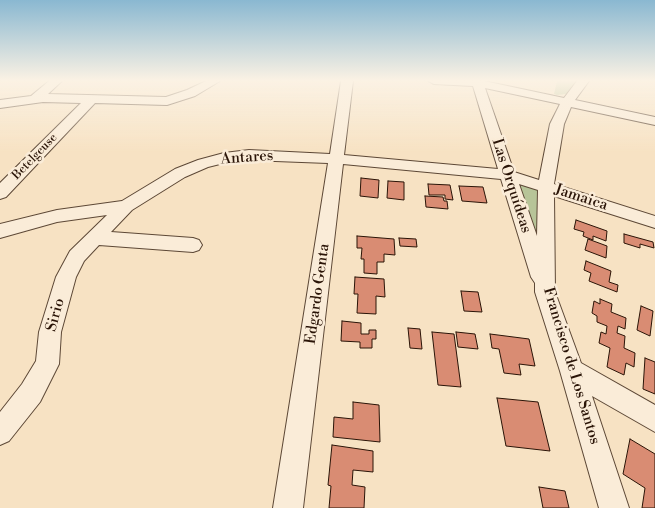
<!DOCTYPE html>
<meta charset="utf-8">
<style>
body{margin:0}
canvas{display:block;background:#f7e2c3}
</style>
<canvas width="655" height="508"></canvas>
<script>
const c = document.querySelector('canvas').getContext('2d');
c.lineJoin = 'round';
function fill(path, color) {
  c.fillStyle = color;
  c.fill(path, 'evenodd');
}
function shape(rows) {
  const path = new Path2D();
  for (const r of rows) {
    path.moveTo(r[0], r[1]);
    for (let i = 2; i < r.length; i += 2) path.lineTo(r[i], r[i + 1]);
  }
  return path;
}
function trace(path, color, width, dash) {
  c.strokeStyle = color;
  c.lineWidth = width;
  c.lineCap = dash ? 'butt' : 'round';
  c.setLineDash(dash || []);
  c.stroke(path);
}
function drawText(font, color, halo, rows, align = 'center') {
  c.font = font + ' "Libre Bodoni",serif';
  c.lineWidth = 5;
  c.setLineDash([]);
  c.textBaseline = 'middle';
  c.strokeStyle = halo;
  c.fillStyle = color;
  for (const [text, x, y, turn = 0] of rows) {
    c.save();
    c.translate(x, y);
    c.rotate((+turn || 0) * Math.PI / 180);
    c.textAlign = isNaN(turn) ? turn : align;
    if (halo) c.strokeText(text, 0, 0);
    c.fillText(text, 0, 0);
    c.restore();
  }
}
fill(shape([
 [557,81,577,81,566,94,557,95,554,94],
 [517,183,538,189,537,235,533,234]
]), '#b7c498');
const building = shape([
 [361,178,379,180,378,198,360,196,361,178],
 [388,181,404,182,404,200,387,198,388,181],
 [428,184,450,185,453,200,445,199,445,195,429,195,428,184],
 [459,186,483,187,487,203,462,201,459,186],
 [425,196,443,197,444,201,447,201,448,209,426,207,425,196],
 [576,220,607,231,606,241,593,236,593,240,583,236,584,232,574,229,576,220],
 [624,234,653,242,654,248,640,244,640,248,624,243,624,234],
 [357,236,394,239,395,255,384,254,384,262,377,262,377,274,364,273,364,259,361,259,362,248,357,248,357,236],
 [399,238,416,239,417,247,400,246,399,238],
 [588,239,607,246,606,258,585,250,588,239],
 [586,261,611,271,609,282,618,285,617,292,589,281,591,273,584,270,586,261],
 [355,277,384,279,385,297,376,296,376,314,357,313,358,294,354,294,355,277],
 [461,291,478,292,482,312,464,311,461,291],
 [600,299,612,304,611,312,626,318,625,329,618,326,617,333,625,336,624,348,635,353,634,367,626,363,624,375,607,367,610,348,599,343,601,332,606,334,607,326,597,322,597,316,592,313,594,301,600,304,600,299],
 [641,306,653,311,650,336,637,330,641,306],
 [342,321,361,323,361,334,369,334,369,330,376,330,376,339,372,339,372,348,360,348,360,342,341,341,342,321],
 [408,328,420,329,422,349,410,348,408,328],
 [432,332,454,334,461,387,438,385,432,332],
 [456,332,475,334,478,349,458,347,456,332],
 [490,334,529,339,535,366,519,364,521,375,504,373,499,349,492,348,490,334],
 [645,358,655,362,655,394,643,389,645,358],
 [497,398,538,402,550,451,506,446,497,398],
 [353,402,379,405,380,442,333,437,334,417,353,419,353,402],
 [630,439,655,454,655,508,642,508,645,488,623,474,630,439],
 [332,445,373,451,373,472,353,470,352,485,365,487,364,508,329,508,331,486,328,485,332,445],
 [539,487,565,491,569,508,543,508,539,487]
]);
fill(building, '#d98c73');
trace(building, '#2a1407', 1);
const minor = shape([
 [49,81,62,81,48,94,166,97,187,90,206,81,220,81,195,96,167,105,95,103,6,197,0,199,0,183,81,103,43,102,0,108,0,100,31,96,49,81],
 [341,81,353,81,344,155,498,169,473,86,434,84,428,81,484,81,564,98,577,81,589,81,575,100,655,117,655,125,571,107,564,124,554,184,655,216,655,228,554,196,555,292,581,363,655,405,655,432,592,396,629,508,599,508,560,371,535,292,535,283,531,277,501,179,343,164,303,508,273,508,328,163,249,160,224,163,208,167,185,177,132,210,111,232,193,238,199,240,202,245,199,250,193,252,99,245,84,261,76,277,61,332,59,364,40,402,9,441,0,445,0,412,22,384,36,361,39,332,56,277,70,251,107,215,57,222,0,238,0,224,57,210,122,201,175,169,198,160,224,153,249,150,330,154,341,81],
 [485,88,560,104,550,124,539,180,514,172,485,88],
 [519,184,538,190,537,236,519,184]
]);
trace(minor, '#5d4836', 2);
fill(minor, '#faecd8');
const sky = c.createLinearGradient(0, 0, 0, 152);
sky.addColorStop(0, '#8ab8d1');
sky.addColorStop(0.53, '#fbf2e4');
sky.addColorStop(1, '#fbf2e400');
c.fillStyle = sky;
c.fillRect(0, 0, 655, 152);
drawText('12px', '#2a1407', '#faecd8', [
 ["Betelgeuse",35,157,-46]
]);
drawText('15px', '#2a1407', '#faecd8', [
 ["Antares",247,158,-4],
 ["Las Orquídeas",511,186,72],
 ["Jamaica",581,198,18],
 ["Edgardo Genta",318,294,-82],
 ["Sirio",56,315,-75],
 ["Francisco de Los Santos",571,366,73]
]);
</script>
